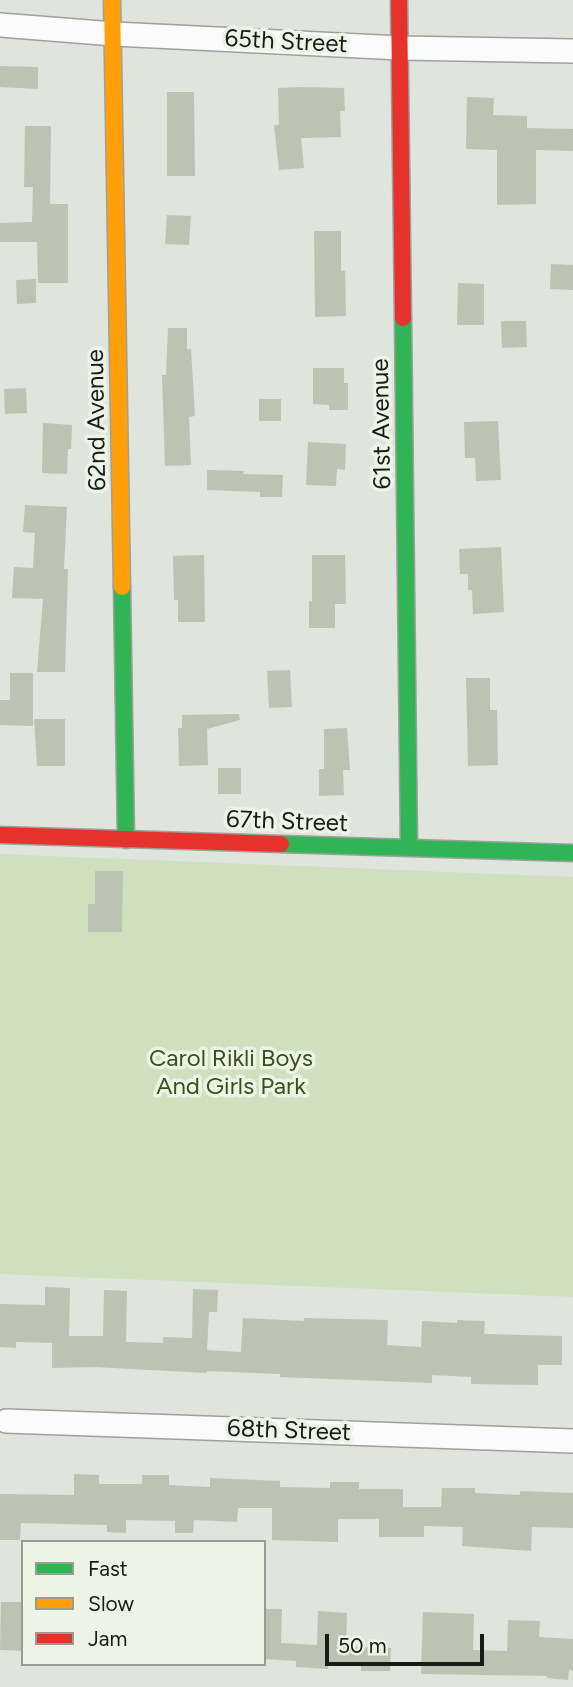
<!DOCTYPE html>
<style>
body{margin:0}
#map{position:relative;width:573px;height:1687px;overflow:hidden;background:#dfe4dc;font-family:Figtree,sans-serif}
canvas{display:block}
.legend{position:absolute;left:21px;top:1540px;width:245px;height:126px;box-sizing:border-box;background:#ecf4e5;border:2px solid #979d92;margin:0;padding:9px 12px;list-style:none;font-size:21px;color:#181b16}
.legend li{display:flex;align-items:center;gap:14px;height:35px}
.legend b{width:35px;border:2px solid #979d92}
.scale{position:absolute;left:325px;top:1634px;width:159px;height:32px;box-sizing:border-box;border:4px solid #181b16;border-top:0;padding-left:9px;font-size:21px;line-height:24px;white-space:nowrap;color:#181b16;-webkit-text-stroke:5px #ecf4e5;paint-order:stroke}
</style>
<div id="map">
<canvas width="573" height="1687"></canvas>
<ul class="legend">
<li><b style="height:9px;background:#30b455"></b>Fast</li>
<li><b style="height:9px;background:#ff9f0a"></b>Slow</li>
<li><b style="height:9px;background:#e5322d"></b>Jam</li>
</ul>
<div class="scale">50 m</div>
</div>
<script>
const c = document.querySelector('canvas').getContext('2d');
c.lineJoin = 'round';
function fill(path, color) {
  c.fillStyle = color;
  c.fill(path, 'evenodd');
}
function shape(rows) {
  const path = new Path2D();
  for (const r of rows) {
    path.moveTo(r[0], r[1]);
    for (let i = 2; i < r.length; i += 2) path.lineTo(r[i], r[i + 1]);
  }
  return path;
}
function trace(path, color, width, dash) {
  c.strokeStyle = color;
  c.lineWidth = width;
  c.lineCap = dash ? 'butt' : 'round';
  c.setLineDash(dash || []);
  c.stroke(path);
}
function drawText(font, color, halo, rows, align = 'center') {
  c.font = font + ' Figtree,sans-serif';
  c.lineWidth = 7;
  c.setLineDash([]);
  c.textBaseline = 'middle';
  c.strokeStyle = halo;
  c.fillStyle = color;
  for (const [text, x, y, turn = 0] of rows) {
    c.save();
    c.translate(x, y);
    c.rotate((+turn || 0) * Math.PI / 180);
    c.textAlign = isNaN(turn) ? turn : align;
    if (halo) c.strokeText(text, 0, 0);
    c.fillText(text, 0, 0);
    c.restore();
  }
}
fill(shape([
 [0,854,573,877,573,1297,0,1274]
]), '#cfe0bf');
fill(shape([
 [0,66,38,67,38,89,0,87],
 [301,87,344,88,345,111,340,111,341,137,301,138,304,168,279,170,274,125,279,125,278,88],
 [167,92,194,92,195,176,167,176],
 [467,97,494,98,493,115,527,116,527,128,573,129,573,151,536,150,536,204,497,205,497,150,466,149],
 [25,126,51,126,50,204,68,204,68,283,38,283,37,242,0,242,0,223,32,222,33,187,24,187],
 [167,215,191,216,189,245,165,244],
 [314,231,341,231,341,271,345,271,346,316,315,317],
 [551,264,573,265,573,290,550,289],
 [36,279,36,303,17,304,16,280],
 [458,283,484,284,484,325,457,325],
 [501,321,526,321,527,347,502,348],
 [168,328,187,328,187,349,191,349,195,416,189,417,191,465,165,466,162,375,166,375],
 [313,368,344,368,344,383,348,383,348,410,329,410,329,405,313,404],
 [26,388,27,413,5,414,4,389],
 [259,399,281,399,281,421,259,421],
 [498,421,501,480,476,481,475,458,465,458,464,422],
 [43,423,72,425,71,449,68,449,67,474,42,473],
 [308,442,346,444,345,470,337,469,336,486,306,485],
 [207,470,244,471,243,474,283,475,282,497,260,497,260,492,207,490],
 [25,505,67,507,64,569,68,569,65,672,37,672,43,599,12,598,14,567,33,568,35,533,23,532],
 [501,547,504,612,473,614,472,590,468,590,468,574,460,574,459,549],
 [204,555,205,622,178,622,178,600,174,600,173,556],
 [312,555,345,555,346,604,335,604,335,628,309,628,309,601,312,601],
 [290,670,292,707,269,708,267,671],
 [10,673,33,673,33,726,0,725,0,700,10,700],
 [466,678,490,678,490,710,497,710,498,765,468,766],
 [239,714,240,720,207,729,208,765,179,766,178,728,182,728,182,715],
 [34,719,65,719,65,766,37,766],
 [347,728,350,770,343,770,344,795,319,796,319,769,324,769,324,729],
 [218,768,241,768,241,794,218,794],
 [95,871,123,871,122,932,88,932,88,904,95,904],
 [45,1287,70,1288,69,1336,103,1336,104,1290,127,1291,126,1342,163,1343,163,1337,192,1338,193,1289,218,1290,217,1312,209,1312,207,1350,241,1352,243,1318,304,1321,304,1318,388,1320,387,1345,421,1347,422,1321,457,1323,457,1320,485,1321,484,1334,562,1336,562,1365,538,1365,538,1385,471,1384,471,1377,432,1375,432,1383,280,1377,280,1374,207,1371,207,1373,95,1367,52,1368,52,1343,16,1342,16,1348,0,1347,0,1304,45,1305],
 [74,1474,99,1475,99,1484,142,1484,142,1475,169,1475,169,1485,210,1487,210,1478,280,1481,280,1487,330,1488,330,1482,359,1482,359,1489,403,1489,403,1507,441,1507,442,1488,475,1488,475,1493,520,1495,520,1491,573,1493,573,1528,532,1527,531,1551,462,1546,463,1527,424,1526,424,1537,379,1537,379,1519,338,1519,338,1542,272,1540,272,1508,238,1508,237,1522,194,1520,193,1533,175,1533,175,1521,126,1520,126,1533,107,1532,107,1525,21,1523,20,1540,0,1540,0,1494,74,1495],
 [1,1602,23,1602,23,1651,0,1650],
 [264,1609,282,1609,281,1643,317,1645,318,1611,347,1613,346,1647,391,1648,390,1671,361,1671,361,1665,329,1663,328,1669,296,1667,296,1661,264,1659],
 [423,1612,474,1614,473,1650,507,1651,508,1620,540,1621,539,1637,573,1639,573,1671,569,1670,568,1680,547,1678,547,1676,421,1674]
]), '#bbc4b2');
const street = shape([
 [0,25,114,34,401,48,573,51],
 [6,1421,573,1441]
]);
const fast = shape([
 [403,318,409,848],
 [122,587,126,840],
 [281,844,573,853]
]);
const slow = shape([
 [112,0,122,587]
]);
const jam = shape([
 [399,0,403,318],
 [0,835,281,844]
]);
trace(street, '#9ea19b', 26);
trace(fast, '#9ea19b', 19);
trace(slow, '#9ea19b', 19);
trace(jam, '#9ea19b', 19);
trace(street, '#fafbfa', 23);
trace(fast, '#30b455', 16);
trace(slow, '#ff9f0a', 16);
trace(jam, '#e5322d', 16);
drawText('24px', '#181b16', '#ecf4e5', [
 ["65th Street",286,42,3],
 ["62nd Avenue",97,420,-91],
 ["61st Avenue",382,424,-91],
 ["67th Street",287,822,2],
 ["68th Street",289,1431,2]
]);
drawText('24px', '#39501c', '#ecf4e5', [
 ["Carol Rikli Boys",231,1059],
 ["And Girls Park",231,1087]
]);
</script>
